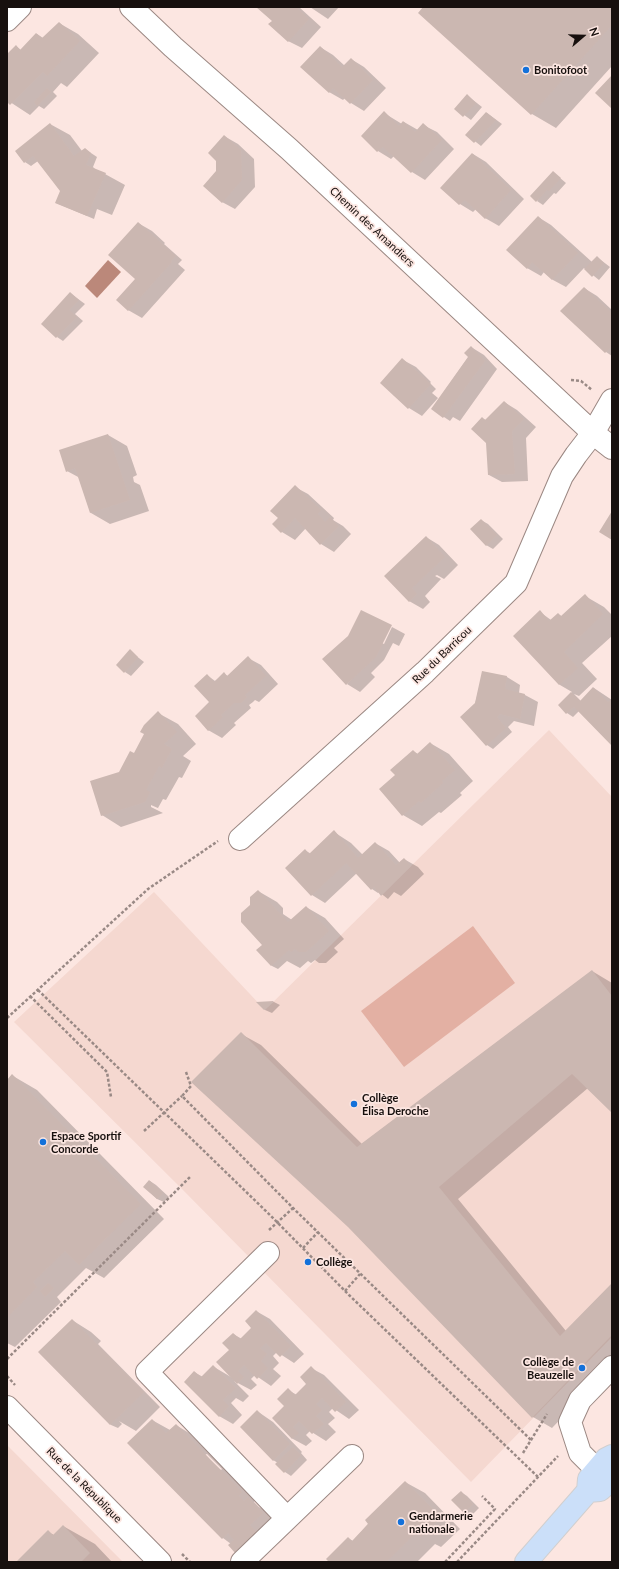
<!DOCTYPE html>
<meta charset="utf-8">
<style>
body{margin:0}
#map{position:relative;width:619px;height:1569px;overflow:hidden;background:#fce6e1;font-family:Lato,sans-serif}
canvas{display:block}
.frame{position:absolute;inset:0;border:8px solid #17100e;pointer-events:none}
.north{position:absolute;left:563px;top:16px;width:40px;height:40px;-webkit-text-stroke:3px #fce6e1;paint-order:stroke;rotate:70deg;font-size:11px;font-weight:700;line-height:16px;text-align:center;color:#17100e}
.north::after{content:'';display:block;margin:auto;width:14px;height:18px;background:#17100e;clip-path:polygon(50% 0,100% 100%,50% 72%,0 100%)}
</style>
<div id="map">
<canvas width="619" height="1569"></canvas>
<div class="frame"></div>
<div class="north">N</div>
</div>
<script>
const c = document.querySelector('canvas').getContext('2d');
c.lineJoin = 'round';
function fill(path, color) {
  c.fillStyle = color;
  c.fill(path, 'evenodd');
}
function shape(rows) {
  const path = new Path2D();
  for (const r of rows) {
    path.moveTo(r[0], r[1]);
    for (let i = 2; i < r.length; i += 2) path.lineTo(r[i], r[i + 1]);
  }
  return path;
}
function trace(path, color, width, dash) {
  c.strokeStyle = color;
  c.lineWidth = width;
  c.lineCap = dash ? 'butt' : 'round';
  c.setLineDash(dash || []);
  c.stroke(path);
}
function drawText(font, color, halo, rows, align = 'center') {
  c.font = font + ' Lato,sans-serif';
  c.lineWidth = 3.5;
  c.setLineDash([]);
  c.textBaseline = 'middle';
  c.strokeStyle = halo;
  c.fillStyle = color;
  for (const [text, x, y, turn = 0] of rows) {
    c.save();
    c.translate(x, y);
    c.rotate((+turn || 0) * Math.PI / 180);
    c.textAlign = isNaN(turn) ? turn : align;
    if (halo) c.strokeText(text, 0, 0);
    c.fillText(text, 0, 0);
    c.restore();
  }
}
fill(shape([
 [549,730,612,797,612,1337,471,1482,180,1187,14,1022,154,892,265,1010],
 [7,1445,123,1562,7,1562]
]), '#f5d8d0');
fill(shape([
 [473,926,515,983,404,1067,361,1011]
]), '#e3b0a3');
fill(shape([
 [108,260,121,272,97,298,85,286]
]), '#bb887a');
fill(shape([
 [258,7,299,7,321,27,302,48,288,41,273,20],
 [310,7,339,7,328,19],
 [424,7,612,7,612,66,556,128,532,114,419,13],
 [59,23,78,34,99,53,67,87,61,83,53,92,57,96,44,109,39,106,30,115,7,100,7,55,16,46,21,50,37,34,43,38],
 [320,47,333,55,345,66,351,59,364,67,386,88,364,111,351,103,345,98,343,100,329,92],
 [468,96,482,107,471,120,456,109],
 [384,113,402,124,404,122,418,130,423,125,437,132,454,149,425,180,412,172,394,156,391,159,378,151,362,136],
 [487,113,502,124,481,146,467,135],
 [50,124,70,135,82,151,85,149,97,157,93,167,96,170,105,174,125,185,112,215,97,209,94,219,56,203,61,191,38,161,31,166,25,162],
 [224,136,238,144,254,159,255,187,235,209,222,202,217,171,217,160],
 [473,154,486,162,524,199,499,226,485,218,476,209,473,212,460,204,441,188],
 [553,172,566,183,556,194,554,193,543,205,537,201],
 [538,217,551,225,592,262,597,257,610,267,599,280,584,268,566,287,553,280,544,272,541,276,527,268],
 [138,223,152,231,165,243,164,244,182,260,178,264,185,270,142,318,128,310,137,279],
 [584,288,597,296,612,310,612,356,606,352],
 [70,293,85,304,75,314,83,321,63,341,57,337],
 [471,347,484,355,497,369,460,421,453,417,450,421,432,409,469,356],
 [403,360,416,367,431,382,430,383,436,389,432,393,438,398,422,416,409,408],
 [504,402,517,410,536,427,526,438,528,481,502,482,489,475,487,442,482,418,486,420],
 [108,435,127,446,137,475,133,477,134,482,140,485,149,511,110,524,91,513,80,478,67,471],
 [295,487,308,494,334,518,333,520,343,526,351,534,334,552,321,544,306,528,295,540,282,532,273,524,279,517],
 [481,520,488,524,503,539,493,549,486,545],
 [426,537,439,545,458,565,444,579,437,575,435,576,441,579,425,596,430,602,423,609,409,601,386,576],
 [585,596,604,607,612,615,612,636,582,663,597,679,579,696,574,694,581,701,594,688,612,700,612,744,579,711,573,717,567,713,559,705,572,692,560,685,514,636,540,612,551,620,558,614,563,617],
 [392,627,405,634,399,646,393,643,384,660,371,673,375,677,360,692,347,684,382,643,384,644],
 [130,651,144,662,131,676,125,672],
 [248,658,261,665,278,684,259,702,255,700,253,702,249,705,251,708,234,723,236,725,222,738,208,730,211,702,207,675,215,681,224,674,228,676],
 [483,672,507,677,520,685,519,693,525,695,538,702,534,726,514,721,508,727,512,732,493,749,487,745,475,704],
 [158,713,178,724,196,744,183,756,191,761,182,778,179,777,166,800,163,799,158,808,160,809,151,805,151,807,163,813,121,827,102,815,120,773,134,754],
 [430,743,449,754,473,781,460,793,462,795,441,813,439,812,422,826,403,815,380,789,396,775,413,751,418,754],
 [334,832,351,843,363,855,375,843,389,851,400,863,404,859,418,867,424,874,401,896,394,892,388,899,379,892,378,893,372,889,357,873,325,903,312,895,305,850,311,854],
 [258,891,277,902,283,908,283,914,292,920,306,907,325,918,344,939,334,948,338,952,326,963,319,963,315,960,311,963,308,961,300,968,287,961,278,969,272,966,258,951,263,945,251,905],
 [592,971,612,983,612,1112,588,1088,458,1199,566,1331,612,1284,612,1366,552,1428,533,1417,349,1227,241,1034,261,1045,362,1144],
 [274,1002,280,1005,272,1013,265,1010,258,1003],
 [13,1076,37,1090,164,1219,104,1278,86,1268,57,1297,61,1302,15,1347,7,1343,7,1081],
 [150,1181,156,1185,169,1197,164,1202,157,1199,145,1187],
 [256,1311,270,1319,304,1354,294,1363,277,1352,273,1356,279,1363,273,1369,281,1376,271,1386,255,1375,251,1379,257,1385,251,1390,234,1381,249,1396,243,1402,236,1398,231,1403,242,1415,233,1424,219,1416,194,1372,203,1377,214,1367,231,1377,230,1350,233,1334,242,1339,253,1328],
 [72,1320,91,1332,101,1341,98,1344,160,1407,136,1431,119,1421,122,1424,118,1428,111,1425,87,1400],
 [311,1368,324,1375,359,1410,349,1419,333,1408,329,1412,335,1418,328,1424,336,1432,326,1441,310,1431,306,1435,312,1441,306,1446,293,1439,273,1418,285,1406,288,1390,297,1395,308,1384],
 [257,1411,273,1422,302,1452,301,1453,307,1460,291,1476,285,1472,278,1463,273,1460],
 [152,1420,170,1430,176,1425,189,1433,255,1500,254,1502,259,1507,272,1514,282,1524,254,1552,261,1559,258,1562,253,1562,231,1544,223,1538],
 [207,1454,222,1469,221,1470,205,1455],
 [405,1482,425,1493,460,1529,441,1547,435,1544,417,1562,330,1562,348,1538,353,1541],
 [461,1492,467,1496,479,1508,471,1516,465,1512,453,1500],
 [63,1526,95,1544,112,1562,17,1562,48,1532,54,1535]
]), '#0003');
fill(shape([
 [256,7,296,7,309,19,288,42,268,24,272,21],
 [423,7,612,7,612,25,531,115,418,13],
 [59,22,80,41,47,76,43,72,10,105,7,102,7,54,16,45,20,50,36,33,42,38],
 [320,46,342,67,351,58,373,80,350,104,333,88,329,93,300,67],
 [612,75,612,109,595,93],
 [47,88,51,92,37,106,34,102],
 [467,94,476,103,463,117,454,109],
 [384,111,399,126,403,121,415,132,423,123,442,140,411,173,383,147,377,152,361,136],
 [486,112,496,120,474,143,465,135],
 [50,123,74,156,85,148,91,153,86,165,106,173,87,216,55,203,60,191,33,156,24,163,15,151],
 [224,135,241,150,242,180,222,203,203,186,216,171,216,161,208,153],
 [472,153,511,190,485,219,465,200,459,205,440,188],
 [553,171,561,178,549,191,547,190,536,202,530,196],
 [538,216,578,253,552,280,532,262,527,269,506,250],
 [138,222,176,256,171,261,172,262,128,311,116,300,135,279,108,255],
 [597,256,604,263,592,277,584,269],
 [584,287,612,313,612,346,605,353,560,311],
 [70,292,79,300,69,310,77,317,56,338,41,324],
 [471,346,485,361,443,418,431,409,468,357,464,353],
 [402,358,431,384,408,409,380,383],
 [504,401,524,419,512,431,515,474,488,475,486,443,471,429,482,417,485,420],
 [108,434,130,500,90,513,75,468,66,472,59,450],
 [295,485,321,510,318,514,325,522,330,517,339,526,320,545,295,518,281,533,272,524,278,518,270,511],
 [612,511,612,540,599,532],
 [481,519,497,535,486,546,470,529],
 [426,536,445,557,412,588,417,594,409,602,384,576],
 [585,594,603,614,564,652,578,668,559,685,513,636,540,610,549,621,558,613,561,616],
 [361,610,392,625,376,657,346,685,322,659,348,636],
 [130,649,138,657,124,673,116,665],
 [248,656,266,676,245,695,247,697,241,703,234,703,221,715,223,717,208,731,195,716,209,702,194,686,207,674,214,682,224,672,227,676],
 [482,671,507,676,505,689,525,694,520,719,500,714,497,717,506,728,486,746,460,717,475,703],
 [593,687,608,702,612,699,612,746,574,707,566,714,558,705,571,692,580,701],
 [158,711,177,732,164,744,172,749,162,768,159,766,146,790,150,792,145,802,101,816,90,781,119,772,130,751,134,753,144,734,140,732,144,725],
 [430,742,455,770,442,781,443,783,421,803,419,801,402,816,379,789,395,775,390,770,413,750,417,754],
 [334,830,358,858,375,842,396,865,404,858,411,866,381,896,374,887,371,890,346,863,311,896,285,868,305,849,309,854],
 [258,890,288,922,306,906,329,931,306,952,299,952,295,949,291,952,289,950,271,966,256,950,262,945,241,922,241,913,250,905,250,897],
 [592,970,612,996,612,1113,572,1074,439,1187,560,1336,612,1283,612,1335,532,1418,348,1227,191,1082,241,1032,357,1147],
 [274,1001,264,1010,256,1002],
 [12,1074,141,1204,79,1265,65,1251,33,1282,37,1287,7,1318,7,1080],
 [149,1180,163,1193,157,1199,143,1187],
 [48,1283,54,1288,45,1297,40,1291],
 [256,1310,291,1346,280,1357,266,1343,260,1348,267,1354,261,1361,268,1368,257,1379,244,1365,238,1371,244,1377,237,1384,216,1362,229,1350,222,1343,233,1333,240,1339,251,1328,245,1321],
 [72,1319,144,1392,110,1425,38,1352],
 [213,1365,236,1388,223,1400,229,1406,219,1417,184,1382,194,1371,201,1377],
 [311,1366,346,1402,335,1412,322,1398,316,1404,322,1410,316,1416,324,1424,312,1434,299,1421,293,1427,299,1433,292,1439,272,1418,284,1406,277,1399,288,1388,295,1395,306,1384,300,1377],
 [257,1410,290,1444,273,1461,240,1427],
 [152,1419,166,1433,176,1424,242,1492,239,1496,244,1501,248,1497,263,1513,250,1525,257,1533,236,1554,228,1545,234,1540,228,1533,222,1539,127,1443],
 [293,1447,301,1455,284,1473,275,1464],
 [405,1481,441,1517,421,1537,417,1532,386,1562,329,1562,326,1559,348,1537,352,1541,368,1524,365,1520],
 [461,1491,473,1504,464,1513,451,1500],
 [63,1525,90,1553,81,1562,16,1562,48,1530,53,1535]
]), '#cbb7b1');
const minor = shape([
 [131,7,173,47,289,149,593,433,612,448],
 [7,20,20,7],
 [240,839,425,672,516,583,562,476,576,455,593,433,612,400],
 [268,1253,147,1372,287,1518],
 [7,1407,160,1562],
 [597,1470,580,1453,570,1422,580,1400,612,1367],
 [242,1562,352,1456]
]);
const major = shape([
 [588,1491,600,1490,612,1479],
 [526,1562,588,1491,589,1479,606,1459,612,1456]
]);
trace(minor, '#9b8883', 24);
trace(major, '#d1cfcf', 24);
trace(shape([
 [571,380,581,381,592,390],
 [38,990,271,1216,349,1295,538,1477],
 [30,996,107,1072,111,1097],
 [7,1018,148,889,218,841],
 [186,1072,191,1086,182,1096,293,1208,531,1440],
 [144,1131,182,1096],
 [269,1230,293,1208],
 [303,1248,318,1232],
 [345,1291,360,1274],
 [7,1359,190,1177],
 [7,1376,15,1385],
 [523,1453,547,1414],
 [182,1554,190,1562],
 [445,1562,495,1509,482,1496],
 [457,1562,558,1456]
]), '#998985', 2.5, [3, 2]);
trace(minor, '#fff', 22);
trace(major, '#cbdff9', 22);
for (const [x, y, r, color] of [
 [526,70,4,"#1371da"],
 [354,1104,4,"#1371da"],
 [43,1142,4,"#1371da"],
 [308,1262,4,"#1371da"],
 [582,1368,4,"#1371da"],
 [401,1522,4,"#1371da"]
]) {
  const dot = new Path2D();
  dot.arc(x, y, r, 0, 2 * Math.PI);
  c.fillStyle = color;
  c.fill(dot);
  trace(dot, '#fce6e1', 1.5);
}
drawText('bold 11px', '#17100e', '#fce6e1', [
 ["Bonitofoot",534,70],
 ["Collège",362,1098],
 ["Élisa Deroche",362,1111],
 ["Espace Sportif",51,1136],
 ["Concorde",51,1149],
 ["Collège",316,1262],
 ["Collège de",574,1362,"right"],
 ["Beauzelle",574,1375,"right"],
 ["Gendarmerie",409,1516],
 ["nationale",409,1529]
], 'left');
drawText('11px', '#17100e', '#fce6e1', [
 ["Chemin des Amandiers",372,227,43],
 ["Rue du Barricou",442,655,-44],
 ["Rue de la République",84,1485,45]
]);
</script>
